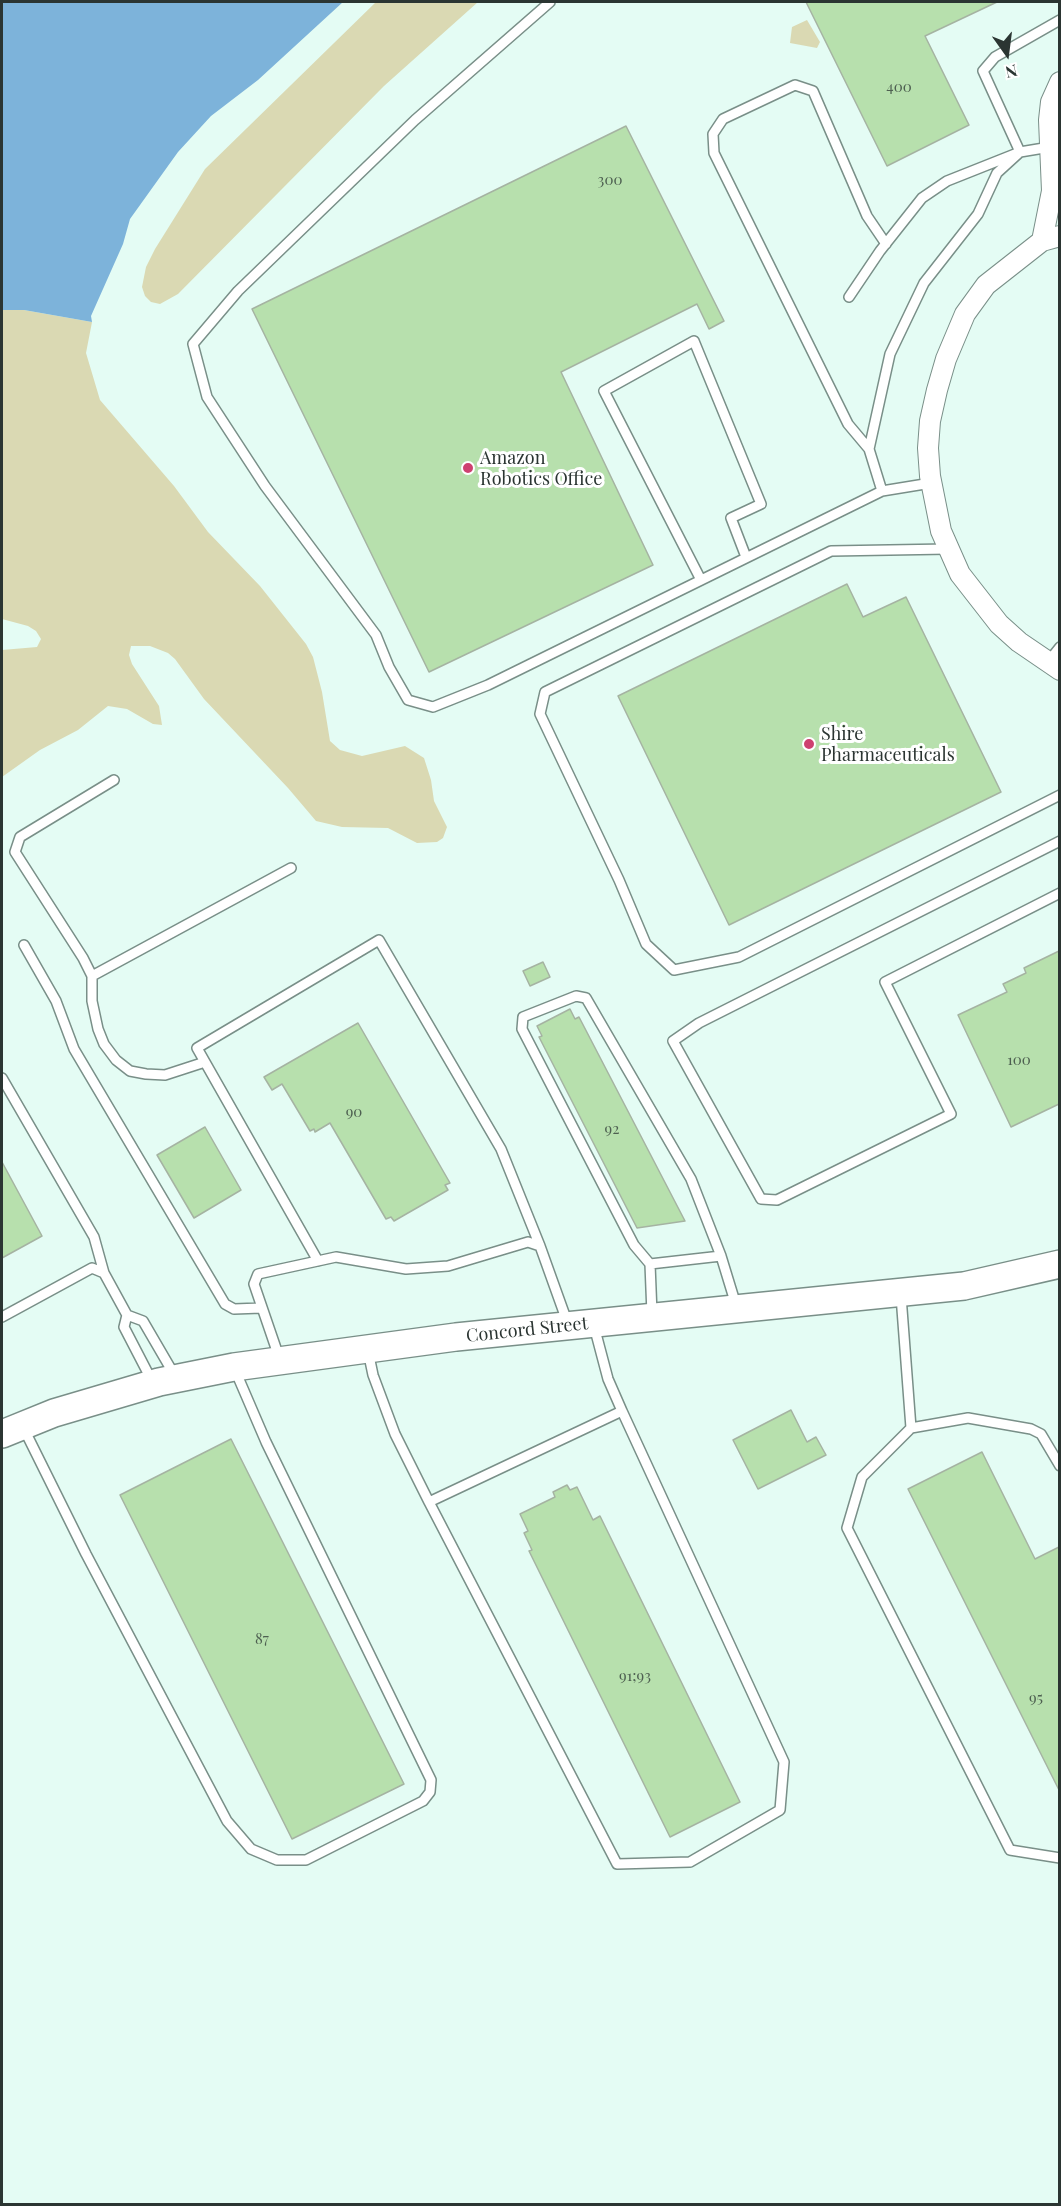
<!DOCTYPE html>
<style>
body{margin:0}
#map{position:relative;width:1061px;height:2206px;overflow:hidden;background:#e4fcf4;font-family:"Playfair Display",serif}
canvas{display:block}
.frame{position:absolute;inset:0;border:3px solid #2b3532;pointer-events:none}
.north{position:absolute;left:977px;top:24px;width:60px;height:60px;-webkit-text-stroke:4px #fff;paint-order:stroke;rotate:166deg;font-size:16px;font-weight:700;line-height:24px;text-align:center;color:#2b3532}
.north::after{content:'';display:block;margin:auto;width:21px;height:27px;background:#2b3532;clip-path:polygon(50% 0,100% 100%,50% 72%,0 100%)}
</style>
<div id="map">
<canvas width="1061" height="2206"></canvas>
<div class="frame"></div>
<div class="north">N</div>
</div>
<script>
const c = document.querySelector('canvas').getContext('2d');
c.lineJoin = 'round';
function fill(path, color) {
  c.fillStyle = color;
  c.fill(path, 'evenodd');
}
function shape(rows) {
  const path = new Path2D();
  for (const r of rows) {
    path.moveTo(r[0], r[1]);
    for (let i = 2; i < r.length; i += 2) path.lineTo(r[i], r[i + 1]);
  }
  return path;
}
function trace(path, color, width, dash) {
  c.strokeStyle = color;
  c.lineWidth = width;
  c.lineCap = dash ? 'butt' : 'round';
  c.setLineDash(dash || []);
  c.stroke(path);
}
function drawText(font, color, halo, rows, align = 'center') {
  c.font = font + ' "Playfair Display",serif';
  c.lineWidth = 6;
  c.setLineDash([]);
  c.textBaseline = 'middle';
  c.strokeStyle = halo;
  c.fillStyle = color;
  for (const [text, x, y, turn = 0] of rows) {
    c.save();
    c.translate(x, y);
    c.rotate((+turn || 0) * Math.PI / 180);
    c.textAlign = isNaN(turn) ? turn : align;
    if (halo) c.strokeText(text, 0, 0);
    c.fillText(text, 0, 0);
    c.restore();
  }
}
fill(shape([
 [376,2,478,2,384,86,178,294,160,304,151,302,145,296,142,287,146,267,155,249,205,169],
 [807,20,820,42,817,48,790,43,792,27],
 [2,310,24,310,92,322,86,353,100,400,174,486,208,532,260,586,306,644,313,657,322,692,330,741,340,750,362,756,405,746,424,758,431,780,434,801,447,827,443,838,437,842,417,843,388,828,342,827,316,821,288,788,204,699,175,659,168,653,150,646,131,646,129,655,132,664,159,706,162,725,153,724,127,709,108,706,78,730,40,750,2,777,2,650,37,647,41,639,36,631,28,626,2,619]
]), '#dad9b3');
fill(shape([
 [2,2,343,2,258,80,211,116,178,152,130,219,123,244,91,316,92,322,24,310,2,310]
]), '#7db3da');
const building = shape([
 [806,2,997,2,925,36,969,125,887,166,806,2],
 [626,126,724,321,709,329,697,304,561,372,653,565,429,672,252,309,626,126],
 [847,584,863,617,906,597,1001,792,729,925,618,696,847,584],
 [1059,951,1059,1104,1011,1127,958,1015,1007,992,1003,984,1026,973,1024,968,1059,951],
 [543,962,550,977,530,986,523,971,543,962],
 [570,1009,575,1019,579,1017,685,1221,637,1228,539,1037,542,1036,537,1026,570,1009],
 [358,1023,450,1183,445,1185,448,1190,394,1221,391,1217,386,1219,330,1123,315,1132,314,1129,310,1131,282,1084,272,1090,264,1077,358,1023],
 [205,1127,241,1190,194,1218,157,1155,205,1127],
 [2,1162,42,1236,2,1258,2,1162],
 [791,1410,807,1442,816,1437,826,1455,758,1489,733,1440,791,1410],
 [231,1439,404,1784,292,1839,120,1495,231,1439],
 [982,1452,1035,1559,1059,1547,1059,1790,908,1489,982,1452],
 [567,1485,570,1490,577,1487,593,1520,600,1516,740,1802,670,1837,529,1551,532,1550,524,1533,528,1531,520,1514,555,1497,553,1492,567,1485]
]);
fill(building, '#b7e0ad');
trace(building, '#a5b3a2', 1.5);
const lane = shape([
 [550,2,415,120,238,291,193,344,207,397,265,486,376,635,389,667,408,700,433,707,488,685,882,491],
 [849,297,880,251,922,198,947,181,1020,152,983,71,995,57,1060,20],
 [869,449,848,424,714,153,713,134,723,119,795,85,813,91,867,216,886,244],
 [931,483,882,491,869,449,890,354,924,283,978,214,997,173,1020,152,1050,147],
 [948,549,831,551,545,692,540,714,619,880,646,944,674,970,739,957,1060,795],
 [701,580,604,391,694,341,761,504,731,518,746,557],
 [1048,662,1060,647],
 [114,780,20,837,15,852,83,958,92,976,92,1001,98,1029,104,1044,116,1060,130,1071,146,1074,165,1075,205,1062],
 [1060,841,699,1023,673,1041,761,1199,777,1200,951,1114,885,982,1060,893],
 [24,945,56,1001,74,1049,225,1304,234,1309,261,1308],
 [92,976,291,868],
 [2,1078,94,1237,104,1273],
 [318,1261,197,1048,379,940,501,1149,540,1246],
 [650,1264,634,1245,522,1029,523,1017,576,996,586,998,691,1179,721,1256],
 [901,1296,911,1428],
 [652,1314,650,1264,721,1256,736,1305],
 [2,1317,92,1268,104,1273,127,1315],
 [368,1351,373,1375,395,1434,429,1502,622,1411,608,1379,594,1326],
 [279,1357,254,1284,258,1274,336,1257,406,1269,448,1266,528,1242,540,1246,568,1324],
 [152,1381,124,1327,127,1315,143,1321,175,1376],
 [23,1427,86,1554,227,1821,251,1849,277,1860,306,1860,423,1801,430,1792,431,1780,266,1442,235,1370],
 [1060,1466,1041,1434,1031,1429,968,1418,911,1428,862,1477,847,1528,1010,1850,1060,1858],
 [429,1502,617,1864,690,1862,780,1810,784,1762,622,1411]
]);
const street = shape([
 [1060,236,1042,241,986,285,965,314,946,359,937,390,930,421,928,448,930,476,941,531,960,574,999,624,1019,642,1060,670],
 [1042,241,1052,191,1049,120,1051,102,1060,82]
]);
const secondary = shape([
 [2,1434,54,1413,159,1382,234,1367,456,1337,964,1286,1060,1264]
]);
trace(lane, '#798f88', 12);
trace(street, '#798f88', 22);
trace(secondary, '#798f88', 30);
trace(lane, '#fff', 9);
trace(street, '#fff', 20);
trace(secondary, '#fff', 27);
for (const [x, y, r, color] of [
 [468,468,6,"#ce4170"],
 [809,744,6,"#ce4170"]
]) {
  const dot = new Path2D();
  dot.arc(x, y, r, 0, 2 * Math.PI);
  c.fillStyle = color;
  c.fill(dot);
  trace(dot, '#fff', 2);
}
drawText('15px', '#4e6051', null, [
 ["400",899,87],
 ["300",610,180],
 ["100",1019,1060],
 ["90",354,1112],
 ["92",612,1129],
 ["87",262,1639],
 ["91;93",635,1676],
 ["95",1036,1698]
]);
drawText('18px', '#2b3532', '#fff', [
 ["Amazon",480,458],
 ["Robotics Office",480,479],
 ["Shire",821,734],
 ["Pharmaceuticals",821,755]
], 'left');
drawText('18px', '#2b3532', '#fff', [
 ["Concord Street",527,1330,-6]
]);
</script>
